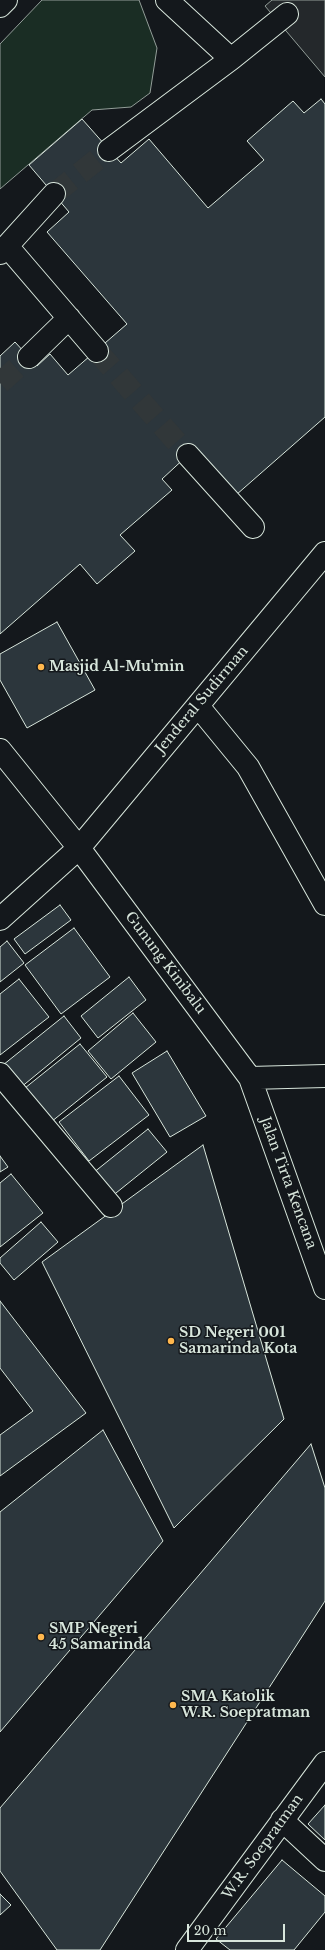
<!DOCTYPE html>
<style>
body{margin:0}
#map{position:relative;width:325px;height:1950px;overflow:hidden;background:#14181c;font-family:"Libre Baskerville",serif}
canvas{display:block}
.scale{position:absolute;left:187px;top:1924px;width:98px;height:18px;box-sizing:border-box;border:2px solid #d8e6dc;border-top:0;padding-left:5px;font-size:12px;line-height:14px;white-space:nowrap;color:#d8e6dc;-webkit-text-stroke:3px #14181c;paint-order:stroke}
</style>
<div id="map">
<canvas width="325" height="1950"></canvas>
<div class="scale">20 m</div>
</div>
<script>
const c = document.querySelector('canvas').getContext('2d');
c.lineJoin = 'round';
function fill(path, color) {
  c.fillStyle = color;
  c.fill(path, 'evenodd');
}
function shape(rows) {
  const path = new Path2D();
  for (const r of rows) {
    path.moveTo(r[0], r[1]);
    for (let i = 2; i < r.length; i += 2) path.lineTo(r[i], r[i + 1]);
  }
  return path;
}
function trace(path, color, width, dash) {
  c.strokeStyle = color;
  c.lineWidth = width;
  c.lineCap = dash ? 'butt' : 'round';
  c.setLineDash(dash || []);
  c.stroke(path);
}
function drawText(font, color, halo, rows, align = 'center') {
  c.font = font + ' "Libre Baskerville",serif';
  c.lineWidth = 3;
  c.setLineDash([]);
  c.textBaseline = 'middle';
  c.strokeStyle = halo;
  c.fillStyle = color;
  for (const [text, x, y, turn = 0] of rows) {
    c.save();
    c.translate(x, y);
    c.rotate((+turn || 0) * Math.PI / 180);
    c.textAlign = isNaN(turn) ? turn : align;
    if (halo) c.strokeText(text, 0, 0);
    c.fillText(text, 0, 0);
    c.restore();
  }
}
const green = shape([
 [42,0,139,0,157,48,150,93,131,107,92,110,0,189,0,44,42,0]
]);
fill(green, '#1a2d24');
trace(green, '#939e99', 1);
const parking = shape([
 [272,0,325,0,325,77,265,6,272,0]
]);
fill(parking, '#24282b');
trace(parking, '#939e99', 1);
const building = shape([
 [321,99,325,104,325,417,236,495,188,455,162,479,172,490,120,535,135,551,97,584,80,564,0,634,0,356,15,342,37,366,50,354,68,375,127,324,47,232,69,212,29,165,82,119,121,163,149,139,208,208,264,160,247,141,293,101,304,113,321,99],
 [57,622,95,690,27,728,0,680,0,654,57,622],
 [60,905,71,920,25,954,14,939,60,905],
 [74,928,110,977,61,1014,25,965,74,928],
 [7,941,24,963,0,982,0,947,7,941],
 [129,977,146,1000,98,1038,81,1016,129,977],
 [19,979,49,1017,0,1055,0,994,19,979],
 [133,1013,156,1042,111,1079,88,1051,133,1013],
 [64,1016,81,1038,20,1088,3,1065,64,1016],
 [80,1044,107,1077,51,1122,25,1088,80,1044],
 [167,1051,206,1116,170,1137,132,1073,167,1051],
 [119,1076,149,1115,89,1161,59,1122,119,1076],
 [148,1129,167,1152,111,1197,93,1173,148,1129],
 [203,1145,284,1419,174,1528,42,1262,203,1145],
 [0,1156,8,1167,0,1172,0,1156],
 [11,1174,43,1213,0,1247,0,1183,11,1174],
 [41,1222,58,1242,14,1280,0,1263,0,1258,41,1222],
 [0,1301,86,1413,0,1476,0,1435,33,1411,0,1368,0,1301],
 [103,1430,163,1541,0,1732,0,1512,103,1430],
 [311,1444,325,1488,325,1601,100,1950,57,1950,0,1871,0,1808,311,1444],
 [325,1805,325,1840,308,1824,325,1805],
 [282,1860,325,1896,325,1912,294,1950,230,1950,216,1939,282,1860],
 [0,1894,11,1905,0,1915,0,1894]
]);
fill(building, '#2c363c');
trace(building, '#d8e6dc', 1);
trace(shape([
 [54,194,109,150],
 [97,351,188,455],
 [0,383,29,357]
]), '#313739', 22, [22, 11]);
const minor = shape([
 [231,59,287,14],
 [109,150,231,59,167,0],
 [7,246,54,194],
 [0,253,7,246,97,351],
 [29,357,69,318],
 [188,455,253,527],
 [198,706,248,767,325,904],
 [0,750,79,848,250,1078,325,1288],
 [0,919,79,848,325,553],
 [0,1074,111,1206],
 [250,1078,325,1076],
 [282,1820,325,1860],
 [187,1950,325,1763]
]);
const highway = shape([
 [0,6,6,0]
]);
trace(minor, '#d8e6dc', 24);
trace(highway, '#d8e6dc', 24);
trace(minor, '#14181c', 22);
trace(highway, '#14181c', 22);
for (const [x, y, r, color] of [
 [41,667,4,"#ffb74d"],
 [171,1341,4,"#ffb74d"],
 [41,1637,4,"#ffb74d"],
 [173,1705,4,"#ffb74d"]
]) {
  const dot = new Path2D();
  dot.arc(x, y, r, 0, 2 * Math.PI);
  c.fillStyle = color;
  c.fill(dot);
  trace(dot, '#14181c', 1.5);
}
drawText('bold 14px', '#d8e6dc', '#14181c', [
 ["Masjid Al-Mu'min",49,667],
 ["SD Negeri 001",179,1333],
 ["Samarinda Kota",179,1349],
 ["SMP Negeri",49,1629],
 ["45 Samarinda",49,1645],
 ["SMA Katolik",181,1697],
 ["W.R. Soepratman",181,1713]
], 'left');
drawText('14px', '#d8e6dc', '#14181c', [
 ["Jenderal Sudirman",202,700,-50],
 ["Gunung Kinibalu",165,963,53],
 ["Jalan Tirta Kencana",288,1183,70],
 ["W.R. Soepratman",263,1847,-54]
]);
</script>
